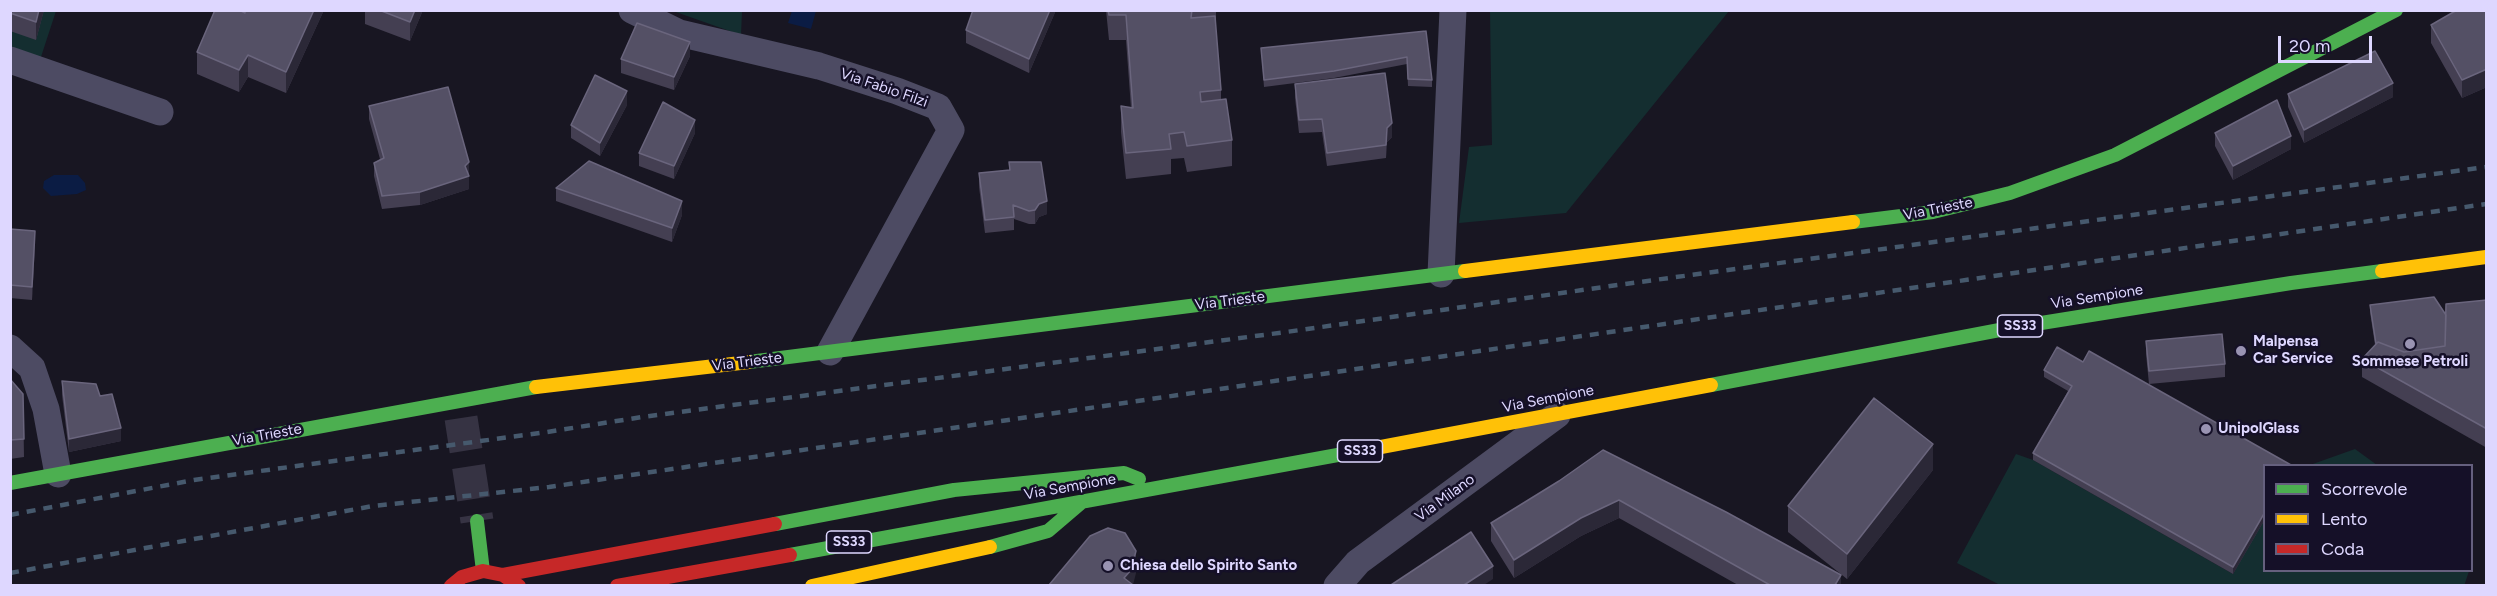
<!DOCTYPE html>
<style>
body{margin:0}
#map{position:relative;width:2497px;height:596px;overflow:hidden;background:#181622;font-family:Figtree,sans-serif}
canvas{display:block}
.frame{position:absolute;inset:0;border:12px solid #ded7ff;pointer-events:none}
.legend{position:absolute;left:2263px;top:464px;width:210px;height:108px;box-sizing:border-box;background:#151028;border:2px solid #65607e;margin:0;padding:8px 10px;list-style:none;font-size:18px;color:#ded7ff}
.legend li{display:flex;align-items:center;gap:12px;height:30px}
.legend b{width:30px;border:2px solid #65607e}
.scale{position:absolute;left:2278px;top:36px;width:94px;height:27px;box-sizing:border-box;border:3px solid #ded7ff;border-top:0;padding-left:8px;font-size:18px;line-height:21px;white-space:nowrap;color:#ded7ff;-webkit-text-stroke:4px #151028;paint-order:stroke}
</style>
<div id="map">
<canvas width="2497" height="596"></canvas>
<div class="frame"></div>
<ul class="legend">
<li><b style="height:8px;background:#4caf50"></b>Scorrevole</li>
<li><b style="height:8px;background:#ffc107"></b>Lento</li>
<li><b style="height:8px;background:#c62828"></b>Coda</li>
</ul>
<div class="scale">20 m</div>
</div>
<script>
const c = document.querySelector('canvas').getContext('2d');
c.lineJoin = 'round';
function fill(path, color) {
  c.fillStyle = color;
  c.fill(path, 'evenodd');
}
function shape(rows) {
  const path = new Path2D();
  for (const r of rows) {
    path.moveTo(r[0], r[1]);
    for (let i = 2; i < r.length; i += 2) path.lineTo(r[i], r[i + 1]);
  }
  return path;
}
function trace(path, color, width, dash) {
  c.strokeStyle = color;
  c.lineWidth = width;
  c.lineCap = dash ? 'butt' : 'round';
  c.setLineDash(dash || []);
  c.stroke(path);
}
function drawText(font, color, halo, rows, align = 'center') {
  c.font = font + ' Figtree,sans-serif';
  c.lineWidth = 5;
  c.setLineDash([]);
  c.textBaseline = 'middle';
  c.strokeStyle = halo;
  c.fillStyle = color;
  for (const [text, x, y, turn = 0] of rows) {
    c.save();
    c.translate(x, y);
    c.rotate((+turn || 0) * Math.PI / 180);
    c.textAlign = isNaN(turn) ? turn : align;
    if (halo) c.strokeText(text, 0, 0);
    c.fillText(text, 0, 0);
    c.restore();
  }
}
fill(shape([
 [11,11,56,11,40,60,11,50],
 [673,11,742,11,741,35],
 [1490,11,1490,10,1729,11,1566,213,1459,223,1469,147,1492,145],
 [2355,449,2377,465,2310,465],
 [2016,454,2033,460,2233,574,2264,519,2264,570,2469,571,2464,586,2002,586,1957,563]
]), '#142e30');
fill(shape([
 [792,11,816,11,811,29,788,23],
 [54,175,78,175,85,183,86,190,77,194,51,196,43,188,44,181]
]), '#0b1c44');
trace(shape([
 [461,418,477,521]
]), '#363343', 33, [33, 16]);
trace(shape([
 [632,10,679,33,819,66,897,91,938,107,951,130,830,352],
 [10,60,160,112],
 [1441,274,1453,10],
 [10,348,32,368,46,409,58,474],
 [1337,586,1358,562,1557,415]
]), '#4d4b63', 27);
trace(shape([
 [1853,222,1933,212,2010,193,2115,155,2396,10],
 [749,362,1465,271],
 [1711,385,2010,328,2291,283,2382,271],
 [10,483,536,387],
 [477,521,483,571],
 [775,524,954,490,1124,473,1139,479],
 [990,547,1048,531,1082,502],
 [790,555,1365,450]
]), '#4caf50', 14);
trace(shape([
 [1465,271,1853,222],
 [2382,271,2486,257],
 [536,387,749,362],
 [1365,450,1711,385],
 [812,586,990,547]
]), '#ffc107', 14);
trace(shape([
 [503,575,775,524],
 [451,586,462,577,483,571,503,575,519,586],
 [617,586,790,555]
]), '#c62828', 14);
trace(shape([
 [10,515,194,480,547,432,642,417,1286,332,1625,284,2486,167],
 [10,573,373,506,549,487,2486,204]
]), '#46596d', 4.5, [9, 8]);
fill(shape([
 [10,10,44,10,36,40,10,31],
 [324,10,286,93,248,77,239,92,197,74,197,52],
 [365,10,423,10,410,41,365,24],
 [1056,10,1029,73,966,43,966,30],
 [1106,10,1216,10,1216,29,1221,90,1221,100,1232,140,1232,166,1187,172,1184,158,1171,159,1171,174,1126,179,1121,132,1121,106,1131,108,1126,40,1109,40],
 [2487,10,2487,87,2462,98,2431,43,2431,25],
 [1426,31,1432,80,1432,87,1408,86,1407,64,1334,78,1264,87,1261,48],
 [690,56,674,90,621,73,621,59],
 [1295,84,1392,137,1387,142,1386,158,1327,166,1322,132,1299,133,1295,98],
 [2288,94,2393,97,2304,143,2288,107],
 [627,105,600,156,571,138,571,125],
 [369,106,469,162,469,189,420,205,382,209,374,176,374,163,380,159,369,119],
 [695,133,674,179,639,166,639,153],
 [2215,133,2291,149,2233,180,2215,146],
 [1009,162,1047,214,1039,217,1035,224,1029,224,1014,219,1014,230,985,233,979,187,979,173,1009,170],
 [556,188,682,215,672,242,556,201],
 [10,229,35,244,32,300,10,298],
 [2487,300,2487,448,2362,377,2362,359,2375,345,2370,312,2370,305,2446,315],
 [2146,341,2225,364,2225,377,2149,384,2146,354],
 [2044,370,2265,465,2265,519,2233,574,2033,460,2033,453,2068,391,2044,377],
 [10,379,23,394,24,457,10,459],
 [62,381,100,396,121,441,69,452,62,395],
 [1603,450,1841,585,1738,585,1619,518,1581,536,1514,578,1491,541,1491,523,1559,481],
 [1933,470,1847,579,1788,532,1788,506]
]), '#443f52');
fill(shape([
 [39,10,44,10,36,40,36,22],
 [314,10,324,10,286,93,286,72],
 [415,10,423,10,410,41,410,22],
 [1050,10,1056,10,1029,73,1029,59],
 [690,42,690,56,674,90,674,77],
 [248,55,248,77,239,92,239,70],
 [2487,69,2487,87,2462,98,2462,80],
 [2393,83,2393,97,2304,143,2304,130],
 [627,91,627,105,600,156,600,143],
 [695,120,695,133,674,179,674,166],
 [1392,123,1392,137,1387,142,1386,158,1387,128],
 [2291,136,2291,149,2233,180,2233,166],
 [469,162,469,189,420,205,420,192],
 [682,201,682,215,672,242,672,228],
 [1047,201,1047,214,1039,217,1035,224,1035,210,1039,204],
 [35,231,35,244,32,300,32,287],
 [121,428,121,441,69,452,69,439],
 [1933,444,1933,470,1847,579,1847,554],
 [1619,500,1619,518,1581,536,1514,578,1514,560,1581,518],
 [2265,512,2265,519,2233,574,2233,567],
 [1136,551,1136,573,1133,585,1124,578],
 [1493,566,1493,579,1484,585,1464,585],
 [1841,575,1841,585,1835,585]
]), '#2b2837');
const building = shape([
 [10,10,39,10,36,22,10,13,10,10],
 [215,10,239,10,245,13,245,10,314,10,286,72,248,55,239,70,197,52,215,10],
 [379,10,415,10,410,22,379,10],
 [973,10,1050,10,1029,59,966,30,973,10],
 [1108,10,1192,10,1191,18,1215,16,1221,90,1200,92,1201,102,1226,99,1232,140,1187,146,1184,132,1169,134,1171,149,1126,153,1121,106,1133,108,1126,15,1109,15,1108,10],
 [2457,10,2487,10,2487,69,2462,80,2431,25,2457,10],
 [637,23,690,42,674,77,621,59,637,23],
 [1426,31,1432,80,1408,79,1407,57,1334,71,1264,80,1261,48,1426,31],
 [2375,51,2393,83,2304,130,2288,94,2375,51],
 [1385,73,1392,123,1387,128,1386,145,1327,153,1322,119,1299,120,1295,84,1385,73],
 [595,75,627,91,600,143,571,125,595,75],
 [448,87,469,162,465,166,469,176,420,192,382,196,374,163,384,158,369,106,448,87],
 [2277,100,2291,136,2233,166,2215,133,2277,100],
 [663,102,695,120,674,166,639,153,663,102],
 [589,161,682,201,672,228,556,188,589,161],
 [1009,162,1041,162,1047,201,1039,204,1035,210,1029,211,1013,205,1014,217,985,220,979,173,1010,170,1009,162],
 [10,229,35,231,32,287,10,285,10,229],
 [2434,297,2446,315,2445,346,2404,352,2378,342,2376,344,2370,305,2434,297],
 [2487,300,2487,429,2362,359,2378,342,2404,352,2445,346,2446,304,2487,300],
 [2222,334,2225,364,2149,371,2146,341,2222,334],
 [2057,347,2083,362,2089,351,2291,465,2265,465,2265,512,2233,567,2033,453,2072,386,2044,370,2057,347],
 [10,379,23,394,24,439,10,440,10,379],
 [62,381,96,384,100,396,112,394,121,428,69,439,62,381],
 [1874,398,1933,444,1847,554,1788,506,1874,398],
 [1603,450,1726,512,1841,575,1835,585,1770,585,1619,500,1581,518,1514,560,1491,523,1559,481,1603,450],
 [1108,528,1125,533,1136,551,1131,570,1124,578,1133,585,1049,585,1090,536,1108,528],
 [1471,532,1493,566,1464,585,1391,585,1471,532]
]);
fill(building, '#545065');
trace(building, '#6a657d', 1.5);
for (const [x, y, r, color] of [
 [2410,344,6,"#9993b2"],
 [2241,351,6,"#9993b2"],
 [2206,429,6,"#9993b2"],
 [1108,566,6,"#9993b2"]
]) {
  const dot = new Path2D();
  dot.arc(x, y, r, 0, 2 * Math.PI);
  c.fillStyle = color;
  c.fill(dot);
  trace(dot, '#151028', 2);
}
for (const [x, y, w] of [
 [2020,326,45],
 [1360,451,45],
 [849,542,45]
]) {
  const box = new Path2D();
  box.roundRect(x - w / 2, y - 11, w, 22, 4.5);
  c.fillStyle = '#151028';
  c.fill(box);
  trace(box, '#ded7ff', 1.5);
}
drawText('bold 14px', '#ded7ff', null, [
 ["SS33",2020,326],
 ["SS33",1360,451],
 ["SS33",849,542]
]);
drawText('15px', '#ded7ff', '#151028', [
 ["Via Fabio Filzi",884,88,19],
 ["Via Trieste",1938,209,-11],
 ["Via Sempione",2097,297,-9],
 ["Via Trieste",1230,301,-7],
 ["Via Trieste",747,362,-7],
 ["Via Sempione",1548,399,-11],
 ["Via Trieste",267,435,-10],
 ["Via Sempione",1070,487,-10],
 ["Via Milano",1445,498,-36]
]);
drawText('bold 15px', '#ded7ff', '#151028', [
 ["Malpensa",2253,342],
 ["Car Service",2253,359],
 ["Sommese Petroli",2410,362,"center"],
 ["UnipolGlass",2218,429],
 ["Chiesa dello Spirito Santo",1120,566]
], 'left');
</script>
